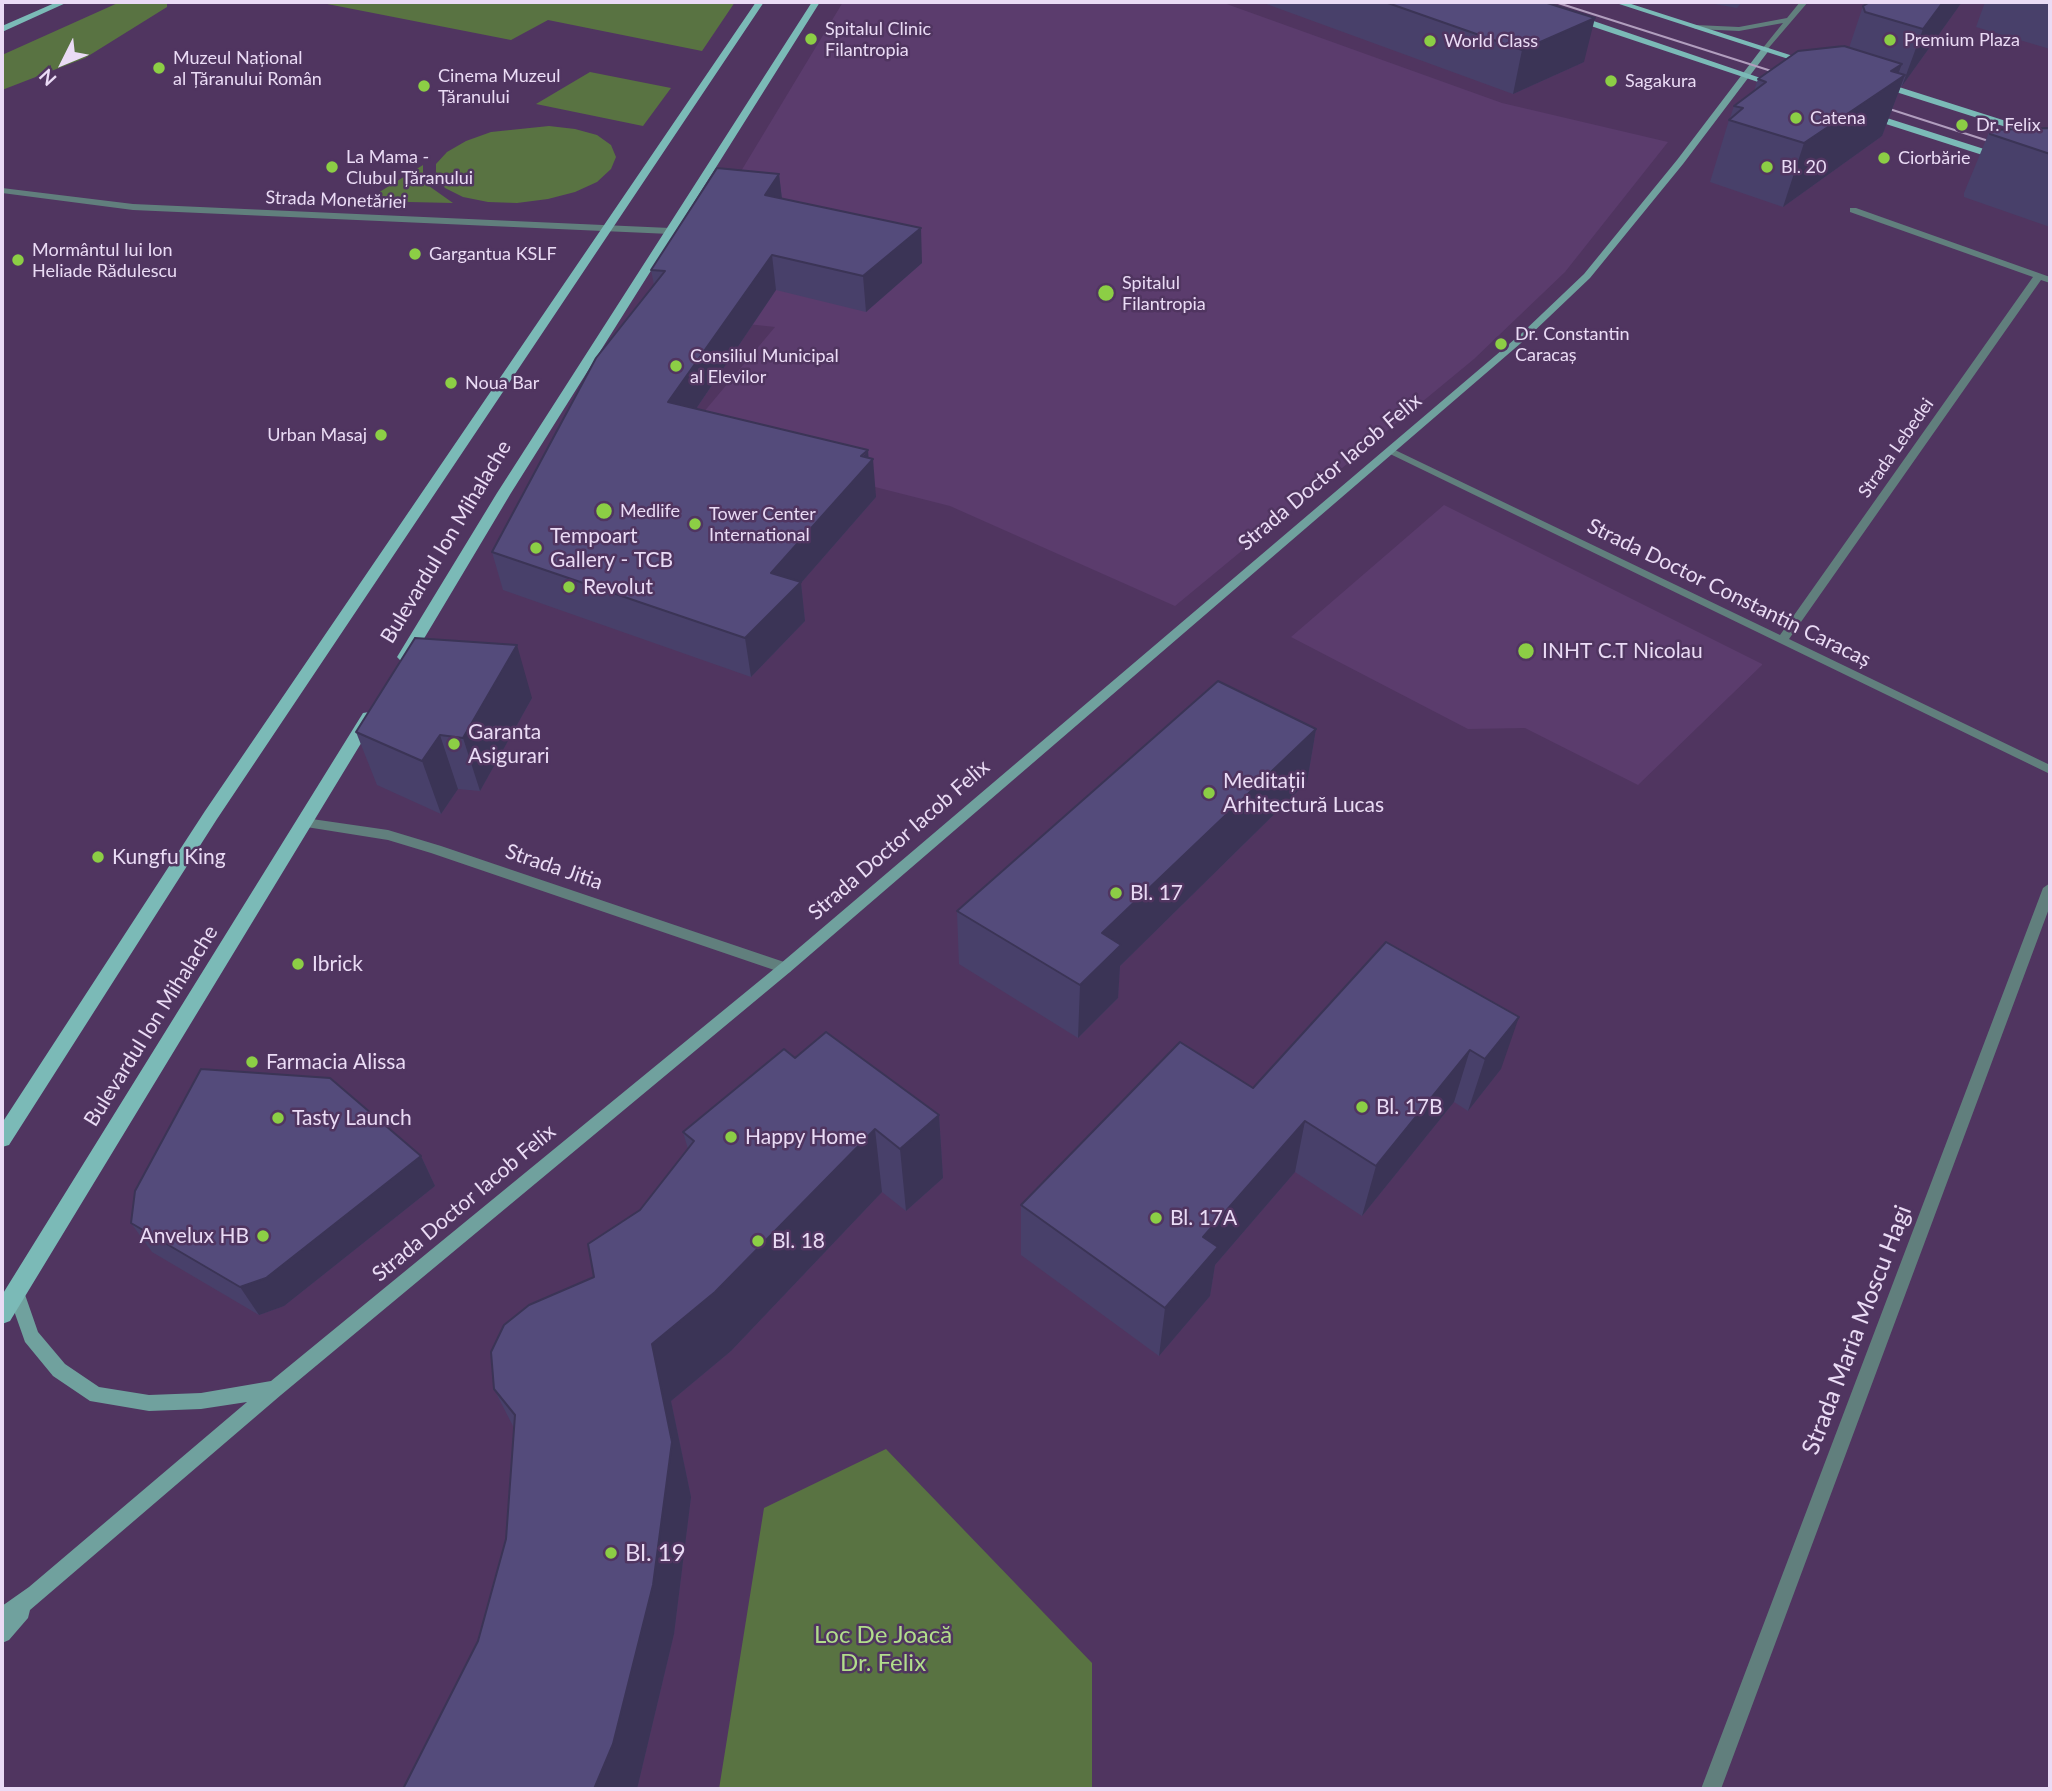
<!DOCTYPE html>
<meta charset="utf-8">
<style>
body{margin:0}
#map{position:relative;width:2052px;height:1791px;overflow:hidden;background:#503560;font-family:Lato,sans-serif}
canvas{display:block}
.frame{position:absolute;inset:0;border:4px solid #eadbf5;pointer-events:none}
.north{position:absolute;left:28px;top:28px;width:70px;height:70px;-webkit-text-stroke:5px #503560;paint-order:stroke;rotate:227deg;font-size:19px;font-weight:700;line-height:28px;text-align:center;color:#eadbf5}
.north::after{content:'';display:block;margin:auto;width:24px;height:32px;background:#eadbf5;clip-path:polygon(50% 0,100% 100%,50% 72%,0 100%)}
</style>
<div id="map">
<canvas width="2052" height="1791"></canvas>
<div class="frame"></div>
<div class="north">N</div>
</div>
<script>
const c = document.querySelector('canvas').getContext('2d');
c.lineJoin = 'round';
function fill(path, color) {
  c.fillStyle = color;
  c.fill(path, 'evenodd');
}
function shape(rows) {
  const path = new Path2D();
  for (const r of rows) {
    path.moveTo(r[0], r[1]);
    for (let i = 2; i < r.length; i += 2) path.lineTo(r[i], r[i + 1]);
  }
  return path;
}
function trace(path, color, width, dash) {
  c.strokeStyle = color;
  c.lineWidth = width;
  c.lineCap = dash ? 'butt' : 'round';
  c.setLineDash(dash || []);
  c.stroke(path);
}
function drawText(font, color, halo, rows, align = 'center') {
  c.font = font + ' Lato,sans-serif';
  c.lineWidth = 5;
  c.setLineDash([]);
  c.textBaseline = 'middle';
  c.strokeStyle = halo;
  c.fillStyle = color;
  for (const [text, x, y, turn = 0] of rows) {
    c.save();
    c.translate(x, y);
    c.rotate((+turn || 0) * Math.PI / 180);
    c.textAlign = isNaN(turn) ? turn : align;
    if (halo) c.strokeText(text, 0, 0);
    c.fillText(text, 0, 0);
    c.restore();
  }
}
fill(shape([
 [843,2,1221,2,1502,103,1668,142,1565,272,1474,359,1175,606,950,506,682,438,775,327,655,314],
 [1444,505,1762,664,1762,665,1638,785,1525,728,1468,729,1291,637]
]), '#5b3c6d');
fill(shape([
 [120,2,167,2,167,7,85,58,2,90,2,55],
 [317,2,735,2,702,51,548,20,511,40],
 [590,72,671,88,643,126,536,104],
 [549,126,575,129,597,135,611,145,616,157,611,169,597,182,575,192,548,199,517,203,488,202,463,197,445,188,436,177,436,164,447,152,466,141,491,132],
 [423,165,423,179,429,186,453,203,365,201],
 [886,1449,1092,1663,1092,1789,719,1789,764,1508]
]), '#597342');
fill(shape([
 [1800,2,1808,2,1766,51,1762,49,1783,23,1739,31,1696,29,1692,27,1696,25,1739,27,1787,18,1800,2],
 [2,188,133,204,670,228,674,231,670,234,133,210,2,193,2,188],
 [1850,208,1856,208,2050,277,2050,283,2041,280,1789,639,2050,765,2050,774,1386,452,1387,450,1395,450,1780,635,2033,277,1850,212,1850,208],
 [305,818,388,830,441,846,790,964,792,968,790,972,785,974,780,972,431,853,388,840,300,826,298,823,305,818],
 [2050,883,2050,906,1721,1789,1701,1789,2043,888,2050,883]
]), '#617f7d');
fill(shape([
 [1763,47,1770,49,1683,164,1590,278,1528,337,790,972,281,1395,30,1610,28,1618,9,1640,2,1643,2,1606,29,1587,247,1402,201,1409,149,1411,90,1401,53,1376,25,1342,7,1291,10,1286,16,1283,22,1286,38,1332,65,1364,99,1387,149,1395,201,1393,271,1381,780,964,1522,333,1584,274,1677,160,1763,47]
]), '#70a19e');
fill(shape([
 [57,2,68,2,2,32,2,26,57,2],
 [756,2,764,2,217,819,9,1145,2,1147,2,1123,205,811,756,2],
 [812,2,820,2,511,493,413,657,410,660,400,660,397,657,497,493,812,2],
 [1613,2,1625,2,1818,64,1810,66,1613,2],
 [1570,15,1576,15,1784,86,1776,88,1570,19,1570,15],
 [1877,80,2050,135,2050,141,1874,85,1872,83,1877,80],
 [1865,111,2006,156,2007,158,1998,160,1861,116,1860,114,1865,111],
 [369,712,377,717,10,1321,2,1324,2,1295,363,713,369,712]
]), '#7bbab7');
trace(shape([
 [1555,2,1787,76],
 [1874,104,2004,146]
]), '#b19ebe', 2);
fill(shape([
 [1261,2,1544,2,1584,62,1513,94],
 [1703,2,1742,2,1737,8],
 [1870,2,1962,2,1902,86,1901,86,1882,136,1783,207,1710,182,1729,120,1730,118,1734,106,1754,91,1758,79,1849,48,1863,6],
 [1985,2,2050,2,2050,49,1976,27],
 [2050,128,2050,227,1964,197,1964,193,1990,130],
 [779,174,782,199,922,263,866,312,776,290,696,409,869,458,876,497,801,583,805,621,751,677,503,590,492,552,654,285,651,270],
 [532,698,480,791,458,789,441,814,377,785,356,732],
 [1316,729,1307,782,1120,966,1118,998,1078,1038,959,964,957,911],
 [1386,942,1501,1069,1468,1111,1454,1102,1362,1216,1295,1172,1215,1265,1210,1296,1159,1356,1021,1255,1021,1205,1253,1088],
 [795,1058,939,1115,943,1178,906,1211,882,1192,731,1351,671,1401,691,1497,674,1634,637,1789,403,1789,478,1641,506,1539,514,1428,494,1389,594,1277,640,1210,688,1149,683,1132],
 [421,1156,435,1186,284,1306,259,1315,152,1252,131,1223]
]), '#48406a');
fill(shape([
 [1943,2,1962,2,1902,86,1923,29],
 [1595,18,1584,62,1513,94,1522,50],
 [1902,64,1895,82,1905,75,1882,136,1783,207,1804,143,1891,71],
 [779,174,783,208,765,195],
 [921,228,922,263,866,312,863,276],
 [772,255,776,290,675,440,668,402],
 [868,450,869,464,873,459,876,497,801,583,805,621,751,677,745,638,771,573],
 [517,645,532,698,480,791,463,738],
 [1316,729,1307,782,1120,966,1118,998,1078,1038,1080,985,1102,933],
 [440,735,458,789,441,814,422,761],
 [1519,1017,1501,1069,1468,1111,1485,1059],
 [1470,1050,1454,1102,1362,1216,1376,1166],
 [939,1115,943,1178,906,1211,900,1149],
 [1305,1121,1295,1172,1215,1265,1210,1296,1159,1356,1165,1308,1203,1237],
 [875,1129,882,1192,731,1351,671,1401,691,1497,674,1634,637,1789,594,1789,652,1344],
 [421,1156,435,1186,284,1306,259,1315,240,1287]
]), '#3b3456');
const building = shape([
 [1385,2,1544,2,1595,18,1522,50,1385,2],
 [1870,2,1943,2,1923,29,1865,12,1863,6,1870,2],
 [1844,46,1902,64,1891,71,1905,75,1804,143,1729,120,1743,108,1734,106,1766,82,1758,79,1798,51,1844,46],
 [2050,128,2050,154,1990,134,1990,130,2050,128],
 [717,168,779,174,765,195,921,228,863,276,772,255,668,402,868,450,861,456,873,459,771,573,801,582,745,638,492,552,596,358,665,271,651,270,717,168],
 [415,638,517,645,463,738,440,735,422,761,356,732,415,638],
 [1218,681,1316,729,1102,933,1121,945,1080,985,957,911,1218,681],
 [1386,942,1519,1017,1485,1059,1470,1050,1376,1166,1305,1121,1203,1237,1218,1247,1165,1308,1021,1205,1180,1042,1253,1088,1386,942],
 [826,1032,939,1115,900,1149,875,1129,715,1292,652,1344,672,1442,653,1585,613,1744,594,1789,403,1789,478,1641,506,1539,515,1415,494,1389,491,1352,504,1325,529,1305,594,1277,588,1244,640,1210,694,1141,683,1132,784,1049,795,1058,826,1032],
 [201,1069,330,1078,421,1156,266,1278,240,1287,131,1223,135,1191,201,1069]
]);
fill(building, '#544b7b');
trace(building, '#3b3456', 2);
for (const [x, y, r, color] of [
 [811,39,7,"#8cce45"],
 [1890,40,7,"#8cce45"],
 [1430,41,7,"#8cce45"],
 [159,68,7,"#8cce45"],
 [1611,81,7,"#8cce45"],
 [424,86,7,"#8cce45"],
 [1796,118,7,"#8cce45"],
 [1962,125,7,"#8cce45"],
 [1884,158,7,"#8cce45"],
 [332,167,7,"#8cce45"],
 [1767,167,7,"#8cce45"],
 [415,254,7,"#8cce45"],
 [18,260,7,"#8cce45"],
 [1106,293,9,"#8cce45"],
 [1501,344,7,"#8cce45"],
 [676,366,7,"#8cce45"],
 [451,383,7,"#8cce45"],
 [381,435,7,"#8cce45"],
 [604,511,9,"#8cce45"],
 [695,524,7,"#8cce45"],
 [536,548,7,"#8cce45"],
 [569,587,7,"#8cce45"],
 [1526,651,9,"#8cce45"],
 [454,744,7,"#8cce45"],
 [1209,793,7,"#8cce45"],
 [98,857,7,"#8cce45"],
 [1116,893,7,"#8cce45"],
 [298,964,7,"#8cce45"],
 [252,1062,7,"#8cce45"],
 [1362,1107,7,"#8cce45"],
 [278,1118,7,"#8cce45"],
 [731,1137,7,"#8cce45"],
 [1156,1218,7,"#8cce45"],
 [263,1236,7,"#8cce45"],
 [758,1241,7,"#8cce45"],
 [611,1553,7,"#8cce45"]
]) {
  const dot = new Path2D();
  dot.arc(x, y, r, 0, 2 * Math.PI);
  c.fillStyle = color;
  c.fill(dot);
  trace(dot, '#503560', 2.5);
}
drawText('18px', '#eadbf5', '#503560', [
 ["Spitalul Clinic",825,29],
 ["Filantropia",825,50],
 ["Premium Plaza",1904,40],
 ["World Class",1444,41],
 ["Muzeul Național",173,58],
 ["al Țăranului Român",173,79],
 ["Cinema Muzeul",438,76],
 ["Țăranului",438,97],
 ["Sagakura",1625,81],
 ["Catena",1810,118],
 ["Dr. Felix",1976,125],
 ["La Mama -",346,157],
 ["Clubul Țăranului",346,178],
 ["Ciorbărie",1898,158],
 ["Bl. 20",1781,167],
 ["Mormântul lui Ion",32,250],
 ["Heliade Rădulescu",32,271],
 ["Gargantua KSLF",429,254],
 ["Spitalul",1122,283],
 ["Filantropia",1122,304],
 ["Dr. Constantin",1515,334],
 ["Caracaș",1515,355],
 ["Consiliul Municipal",690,356],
 ["al Elevilor",690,377],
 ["Noua Bar",465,383],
 ["Urban Masaj",367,435,"right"],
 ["Medlife",620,511],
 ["Tower Center",709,514],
 ["International",709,535]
], 'left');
drawText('18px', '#eadbf5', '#503560', [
 ["Strada Monetăriei",336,200,2],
 ["Strada Lebedei",1896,448,-55]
]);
drawText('21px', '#eadbf5', '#503560', [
 ["Strada Doctor Iacob Felix",1330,472,-40],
 ["Bulevardul Ion Mihalache",446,542,-59],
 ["Strada Doctor Constantin Caracaș",1729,593,26],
 ["Strada Doctor Iacob Felix",899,840,-41],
 ["Strada Jitia",554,867,19],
 ["Bulevardul Ion Mihalache",151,1026,-58],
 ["Strada Doctor Iacob Felix",464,1203,-40]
]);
drawText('21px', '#eadbf5', '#503560', [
 ["Tempoart",550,536],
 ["Gallery - TCB",550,560],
 ["Revolut",583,587],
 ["INHT C.T Nicolau",1542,651],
 ["Garanta",468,732],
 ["Asigurari",468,756],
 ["Meditații",1223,781],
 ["Arhitectură Lucas",1223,805],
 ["Kungfu King",112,857],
 ["Bl. 17",1130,893],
 ["Ibrick",312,964],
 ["Farmacia Alissa",266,1062],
 ["Bl. 17B",1376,1107],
 ["Tasty Launch",292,1118],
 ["Happy Home",745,1137],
 ["Bl. 17A",1170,1218],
 ["Anvelux HB",249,1236,"right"],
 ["Bl. 18",772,1241]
], 'left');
drawText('24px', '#eadbf5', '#503560', [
 ["Strada Maria Moscu Hagi",1857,1330,-69]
]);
drawText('24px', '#eadbf5', '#503560', [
 ["Bl. 19",625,1553]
], 'left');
drawText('24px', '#b1dd8b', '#503560', [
 ["Loc De Joacă",883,1635],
 ["Dr. Felix",883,1663]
]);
</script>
